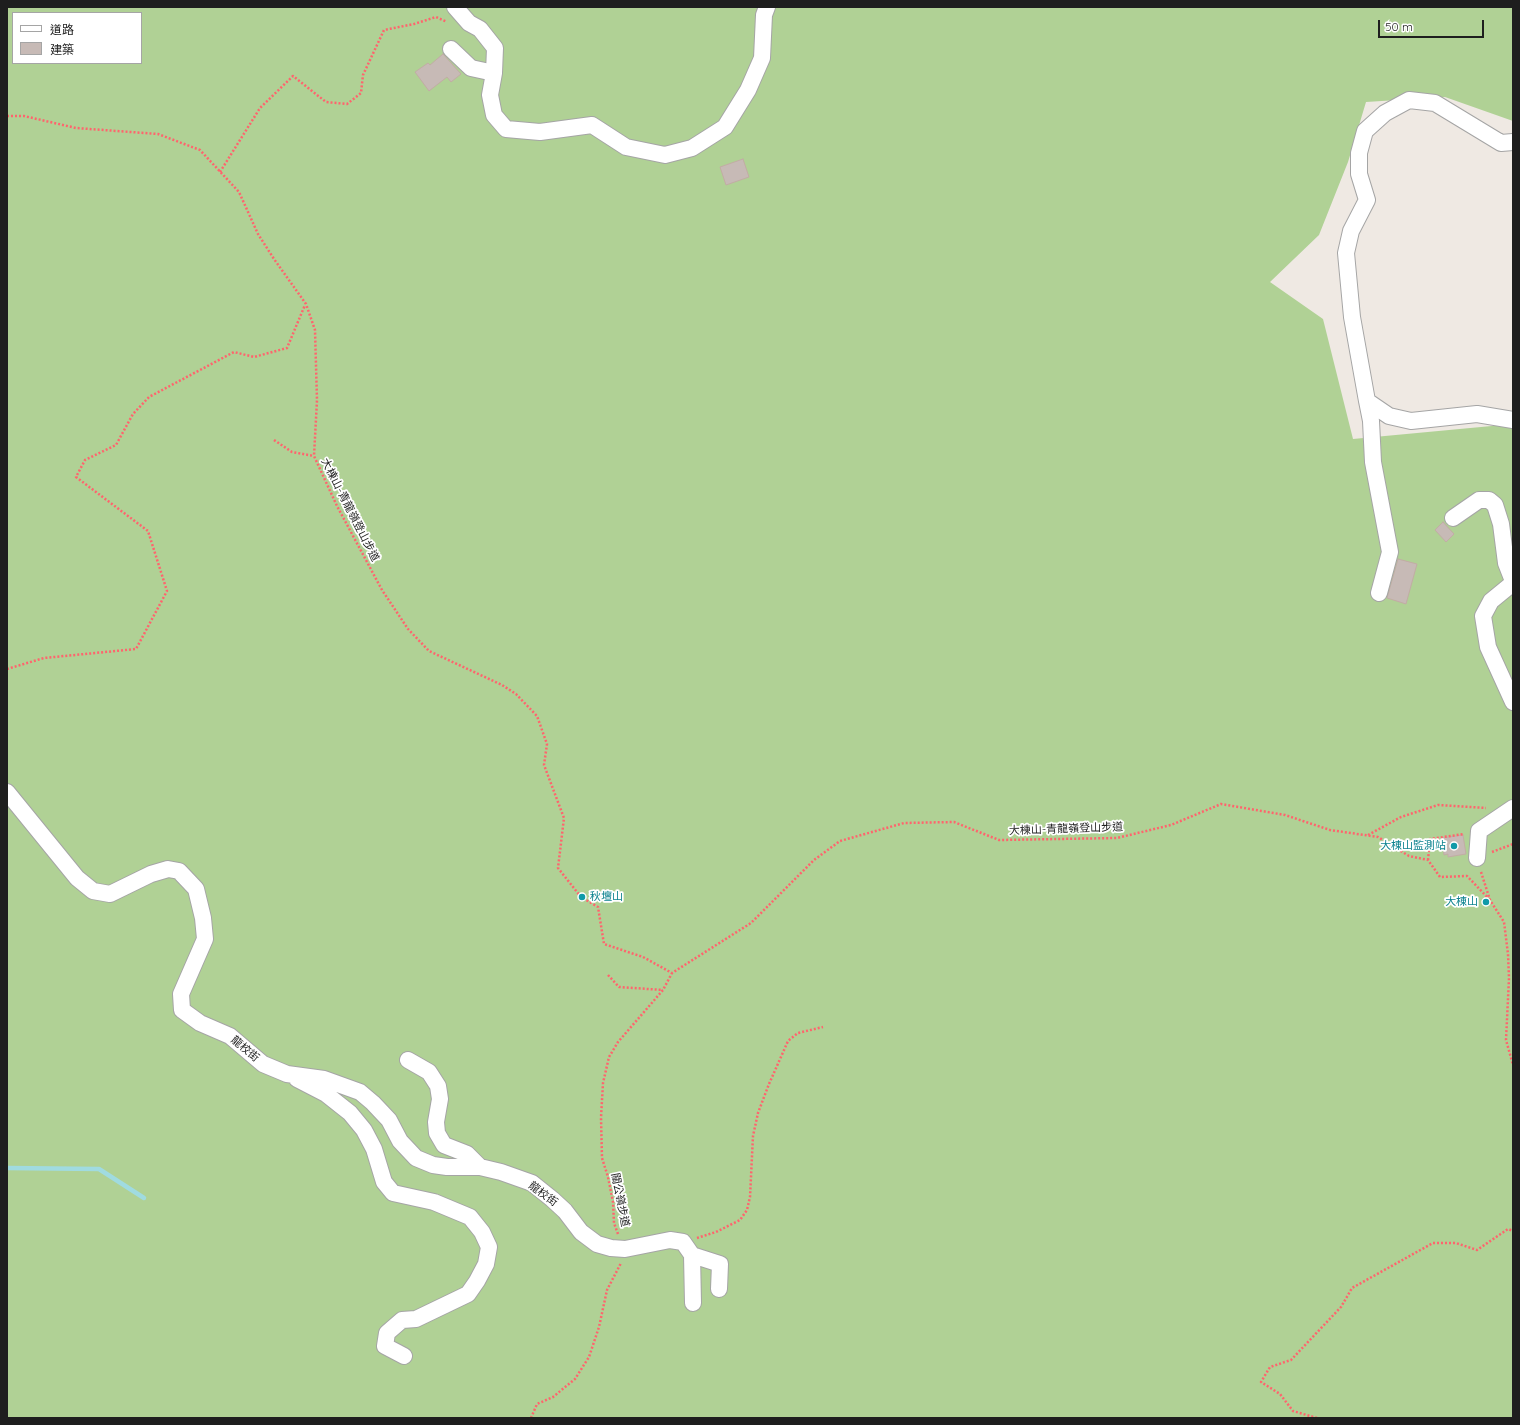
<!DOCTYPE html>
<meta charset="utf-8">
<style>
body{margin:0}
#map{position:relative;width:1520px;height:1425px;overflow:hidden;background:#efe9e3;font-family:Quicksand,"Noto Sans TC",sans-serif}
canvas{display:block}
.frame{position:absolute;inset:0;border:8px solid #1e1e1e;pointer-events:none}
.legend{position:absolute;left:12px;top:12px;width:130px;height:52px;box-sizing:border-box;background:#fff;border:1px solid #a5a5a5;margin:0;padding:5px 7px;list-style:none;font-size:12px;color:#1e1e1e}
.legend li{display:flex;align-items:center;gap:8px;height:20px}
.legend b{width:20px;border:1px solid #a5a5a5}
.scale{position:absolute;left:1378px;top:20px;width:106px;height:18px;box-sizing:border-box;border:2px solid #1e1e1e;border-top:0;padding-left:5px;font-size:12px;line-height:14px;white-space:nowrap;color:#1e1e1e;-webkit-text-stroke:3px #fff;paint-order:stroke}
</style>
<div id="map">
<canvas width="1520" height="1425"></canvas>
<div class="frame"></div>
<ul class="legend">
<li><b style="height:5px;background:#fff"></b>道路</li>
<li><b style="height:11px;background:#c7bab6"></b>建築</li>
</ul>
<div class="scale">50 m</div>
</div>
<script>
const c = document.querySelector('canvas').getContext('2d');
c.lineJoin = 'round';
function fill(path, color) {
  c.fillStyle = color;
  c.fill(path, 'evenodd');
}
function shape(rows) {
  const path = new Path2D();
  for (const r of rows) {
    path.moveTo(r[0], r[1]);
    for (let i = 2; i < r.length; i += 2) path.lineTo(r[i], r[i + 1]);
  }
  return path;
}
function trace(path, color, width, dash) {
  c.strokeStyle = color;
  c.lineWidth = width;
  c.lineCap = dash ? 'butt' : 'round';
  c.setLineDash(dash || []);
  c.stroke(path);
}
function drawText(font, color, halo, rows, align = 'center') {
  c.font = font + ' Quicksand,"Noto Sans TC",sans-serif';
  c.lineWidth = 3.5;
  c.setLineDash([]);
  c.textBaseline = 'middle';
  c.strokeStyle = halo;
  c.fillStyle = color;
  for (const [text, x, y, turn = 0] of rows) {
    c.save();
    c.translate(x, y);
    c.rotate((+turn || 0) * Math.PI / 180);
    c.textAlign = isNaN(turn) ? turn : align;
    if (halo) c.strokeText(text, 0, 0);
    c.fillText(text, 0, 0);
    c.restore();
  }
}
fill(shape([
 [7,7,1513,7,1513,121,1445,97,1366,102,1348,162,1319,235,1270,282,1323,319,1353,439,1513,424,1513,1418,7,1418],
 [13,13,141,13,141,63,13,63]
]), '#b0d195');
trace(shape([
 [7,1168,99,1169,144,1198]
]), '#a0dbe0', 4.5);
const building = shape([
 [443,54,461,74,451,82,447,77,429,91,415,72,428,63,430,65,443,54],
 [743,159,749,177,726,185,720,167,743,159],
 [1443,522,1454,534,1446,542,1435,530,1443,522],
 [1398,559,1417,564,1406,604,1387,598,1398,559],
 [1463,835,1466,854,1448,857,1448,854,1444,855,1442,838,1463,835]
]);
fill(building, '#c7bab6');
trace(building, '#c2ada4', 1);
const minor = shape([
 [455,7,469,23,480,29,495,48,494,73,490,95,494,115,506,129,540,132,592,125,626,147,665,155,692,148,725,127,748,90,762,58,764,15,767,7],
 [451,49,471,68,494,73],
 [1513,142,1501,143,1435,103,1409,100,1385,113,1365,131,1359,153,1359,174,1367,200,1351,231,1346,253,1352,317,1367,401,1389,416,1411,421,1477,414,1513,420],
 [1367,401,1371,421,1373,462,1390,552,1379,593],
 [1453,518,1479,500,1489,500,1495,505,1501,524,1506,563,1513,581],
 [1513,583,1491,601,1483,616,1488,647,1513,702],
 [7,792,77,878,93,891,110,894,151,874,168,869,179,871,196,889,203,918,205,939,181,994,182,1010,200,1023,230,1036,263,1064,287,1074,324,1079,360,1092,373,1103,389,1120,400,1141,416,1158,433,1165,447,1167,480,1167,501,1172,532,1183,552,1199,565,1211,581,1232,597,1244,611,1248,625,1249,670,1240,683,1242,692,1255,693,1303],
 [1477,858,1479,831,1513,808],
 [408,1060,429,1072,438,1086,440,1099,436,1122,437,1133,444,1145,467,1154,480,1167],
 [297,1079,326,1094,350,1113,364,1130,374,1149,384,1182,393,1193,434,1202,470,1217,482,1232,489,1247,486,1264,477,1281,468,1294,416,1319,402,1320,387,1333,385,1346,404,1356],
 [692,1255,720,1264,719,1289]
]);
trace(minor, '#a5a5a5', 18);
trace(shape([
 [7,116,24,116,76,128,158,134,200,150,239,192,258,234,274,259,306,304,315,330,317,400,314,456,337,506,382,590,408,629,429,651,502,685,516,694,537,716,547,744,544,765,564,818,558,868,581,897,598,907,604,944,643,957,672,973,751,923,814,860,840,841,904,823,954,822,999,840,1117,838,1171,825,1221,804,1285,815,1330,830,1378,837,1409,856,1428,860,1440,877,1467,876,1490,900],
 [220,172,260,108,293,76,326,102,347,104,361,93,363,75,384,30,414,24,436,17,447,22],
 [274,440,292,452,314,456],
 [7,669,44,658,136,649,167,591,148,531,76,477,85,460,116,445,133,414,149,397,234,352,254,357,287,348,305,305],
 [1368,835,1401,817,1438,805,1486,808],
 [1492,852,1513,844],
 [1428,860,1430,839,1464,834],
 [1481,872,1490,900,1504,922,1508,954,1509,978,1506,1040,1513,1065],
 [608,975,619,987,663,990],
 [618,1234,614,1223,613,1202,608,1177,602,1158,601,1118,603,1083,609,1057,618,1042,663,990,672,973],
 [697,1238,716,1232,740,1220,747,1210,750,1197,753,1136,758,1113,769,1084,788,1041,798,1033,823,1027],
 [531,1418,537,1404,553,1397,575,1379,589,1357,599,1327,607,1290,621,1263],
 [1317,1418,1293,1411,1280,1394,1261,1382,1270,1367,1291,1360,1341,1307,1352,1288,1433,1243,1456,1243,1477,1250,1508,1229,1513,1231]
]), '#ff646d', 2.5, [2, 2]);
trace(minor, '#fff', 16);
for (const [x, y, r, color] of [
 [1454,846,4,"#0f9aa8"],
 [582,897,4,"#0f9aa8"],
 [1486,902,4,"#0f9aa8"]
]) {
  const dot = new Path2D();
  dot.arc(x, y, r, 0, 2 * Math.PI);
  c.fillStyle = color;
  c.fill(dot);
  trace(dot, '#fff', 1.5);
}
drawText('11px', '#1e1e1e', '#fff', [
 ["大棟山-青龍嶺登山步道",350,510,63],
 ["大棟山-青龍嶺登山步道",1066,829,-2],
 ["龍校街",245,1049,40],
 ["龍校街",543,1194,36],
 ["關公嶺步道",620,1200,79]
]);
drawText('11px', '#0d838f', '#fff', [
 ["大棟山監測站",1446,846],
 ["秋壇山",590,897,"left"],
 ["大棟山",1478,902]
], 'right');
</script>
